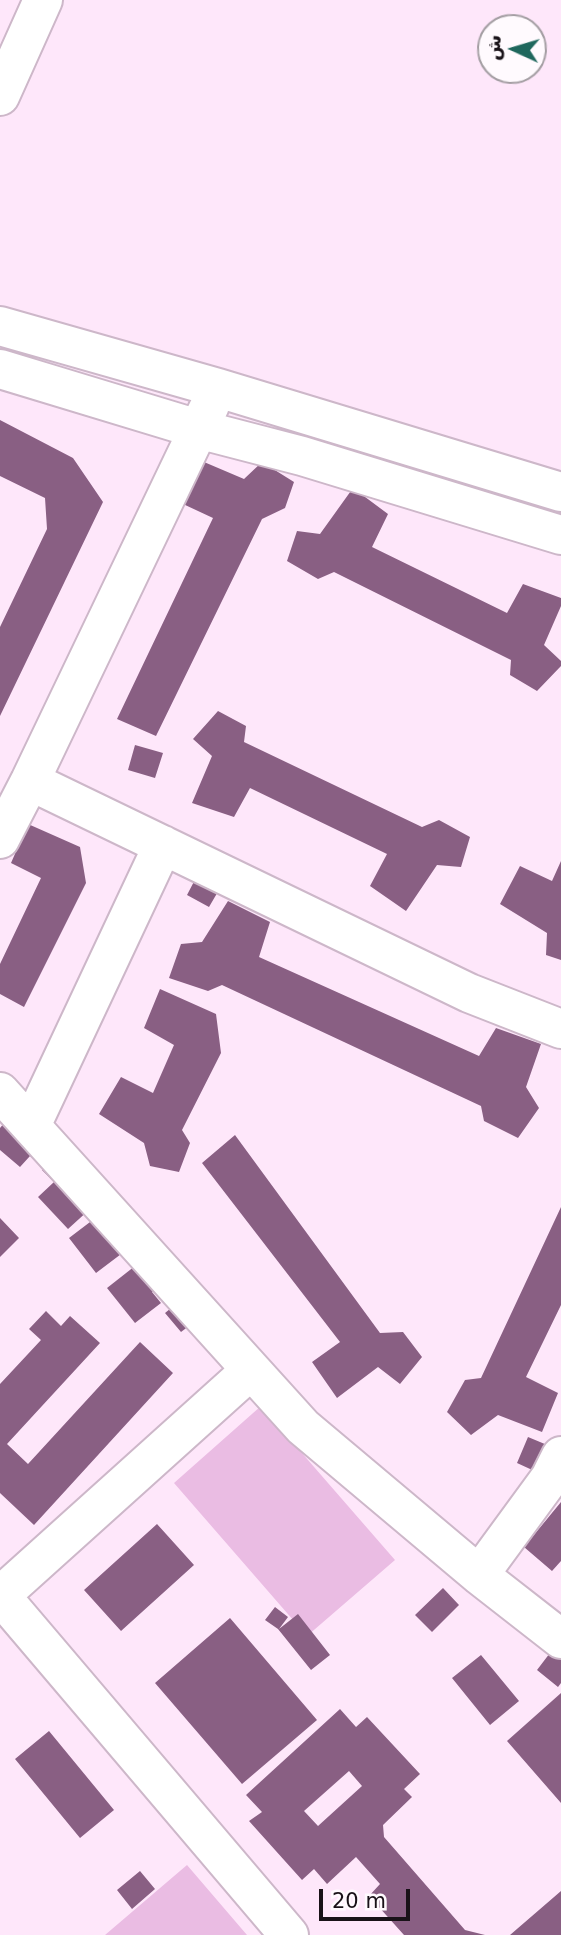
<!DOCTYPE html>
<meta charset="utf-8">
<style>
body{margin:0}
#map{position:relative;width:561px;height:1935px;overflow:hidden;background:#fee7fa;font-family:"DejaVu Sans",Cairo,sans-serif}
canvas{display:block}
.north{position:absolute;left:477px;top:14px;width:70px;height:70px;box-sizing:border-box;background:#fffafe;border:2px solid #a39da2;border-radius:50%;rotate:274deg;font-size:19px;font-weight:700;line-height:28px;text-align:center;color:#191218}
.north::after{content:'';display:block;margin:auto;width:24px;height:32px;background:#1f675d;clip-path:polygon(50% 0,100% 100%,50% 72%,0 100%)}
.scale{position:absolute;left:319px;top:1889px;width:91px;height:32px;box-sizing:border-box;border:4px solid #191218;border-top:0;padding-left:9px;font-size:21px;line-height:24px;white-space:nowrap;color:#191218;-webkit-text-stroke:5px #fffafe;paint-order:stroke}
</style>
<div id="map">
<canvas width="561" height="1935"></canvas>
<div class="north">ش</div>
<div class="scale">20 m</div>
</div>
<script>
const c = document.querySelector('canvas').getContext('2d');
c.lineJoin = 'round';
function fill(path, color) {
  c.fillStyle = color;
  c.fill(path, 'evenodd');
}
function shape(rows) {
  const path = new Path2D();
  for (const r of rows) {
    path.moveTo(r[0], r[1]);
    for (let i = 2; i < r.length; i += 2) path.lineTo(r[i], r[i + 1]);
  }
  return path;
}
function trace(path, color, width, dash) {
  c.strokeStyle = color;
  c.lineWidth = width;
  c.lineCap = dash ? 'butt' : 'round';
  c.setLineDash(dash || []);
  c.stroke(path);
}
fill(shape([
 [261,1406,395,1560,307,1636,174,1483],
 [187,1865,247,1935,105,1935]
]), '#eabce3');
fill(shape([
 [0,420,73,458,103,502,0,716,0,627,47,529,45,498,0,476],
 [204,462,244,479,262,462,294,482,285,508,262,519,156,736,117,719,213,518,183,504],
 [353,488,388,514,372,547,507,613,523,584,561,598,561,606,544,645,561,661,561,666,537,691,510,675,511,660,334,572,318,579,287,561,297,531,320,534],
 [218,711,246,726,244,742,422,827,439,820,470,837,461,867,437,865,406,911,370,886,387,854,250,788,234,817,192,803,212,756,193,739],
 [135,745,163,753,155,778,128,770],
 [28,824,80,847,86,883,24,1007,0,994,0,964,41,878,11,863],
 [561,861,561,960,546,955,547,933,500,904,520,866,552,881],
 [200,870,223,883,209,907,187,895],
 [228,901,270,922,259,957,479,1056,496,1028,541,1044,526,1087,539,1108,518,1138,484,1121,481,1106,222,985,208,991,169,978,181,944,202,942],
 [160,989,216,1014,221,1053,182,1130,190,1143,179,1172,150,1166,144,1143,99,1114,121,1077,153,1093,174,1045,144,1028],
 [15,1110,59,1149,43,1168,30,1156,20,1167,0,1150,0,1128],
 [235,1135,380,1333,403,1332,422,1357,400,1384,378,1367,337,1398,312,1362,340,1342,202,1163],
 [59,1155,101,1199,68,1229,38,1197,54,1182,42,1170],
 [561,1207,561,1305,526,1377,558,1393,542,1432,498,1415,471,1435,447,1412,465,1380,481,1378],
 [0,1218,19,1238,0,1257],
 [94,1219,137,1242,96,1273,69,1238],
 [149,1255,168,1279,152,1292,161,1303,135,1323,107,1288],
 [186,1296,202,1316,181,1332,165,1313],
 [46,1311,61,1326,70,1316,100,1343,7,1444,28,1464,140,1342,173,1373,34,1525,0,1493,0,1384,41,1340,29,1329],
 [528,1437,552,1447,541,1474,517,1463],
 [561,1502,561,1561,552,1571,524,1547],
 [157,1524,194,1565,121,1631,84,1590],
 [443,1588,459,1605,432,1632,415,1615],
 [275,1607,288,1617,279,1629,298,1614,330,1655,311,1670,278,1629,265,1620],
 [230,1618,317,1720,242,1784,155,1683],
 [553,1649,561,1656,561,1683,558,1687,537,1670],
 [481,1655,519,1701,490,1725,452,1678],
 [561,1693,561,1803,507,1741],
 [340,1709,356,1727,367,1717,420,1774,404,1789,412,1797,383,1825,384,1837,465,1930,485,1935,404,1935,369,1896,380,1884,356,1857,327,1884,314,1869,302,1880,249,1821,262,1812,246,1795],
 [349,1771,362,1786,318,1826,304,1811],
 [49,1731,114,1810,80,1838,15,1759],
 [140,1871,155,1889,132,1909,117,1890],
 [561,1891,561,1935,510,1935]
]), '#895f83');
const minor = shape([
 [0,96,43,0],
 [0,326,218,388,561,492],
 [0,369,198,429,302,456,561,535],
 [30,781,469,993,561,1029],
 [0,839,30,781,210,405],
 [0,1092,303,1427,479,1575,561,1639],
 [31,1126,163,845],
 [479,1575,550,1478,561,1456],
 [0,1595,289,1935],
 [0,1596,251,1370]
]);
trace(minor, '#cdb7c9', 42);
trace(minor, '#fff', 38);
</script>
